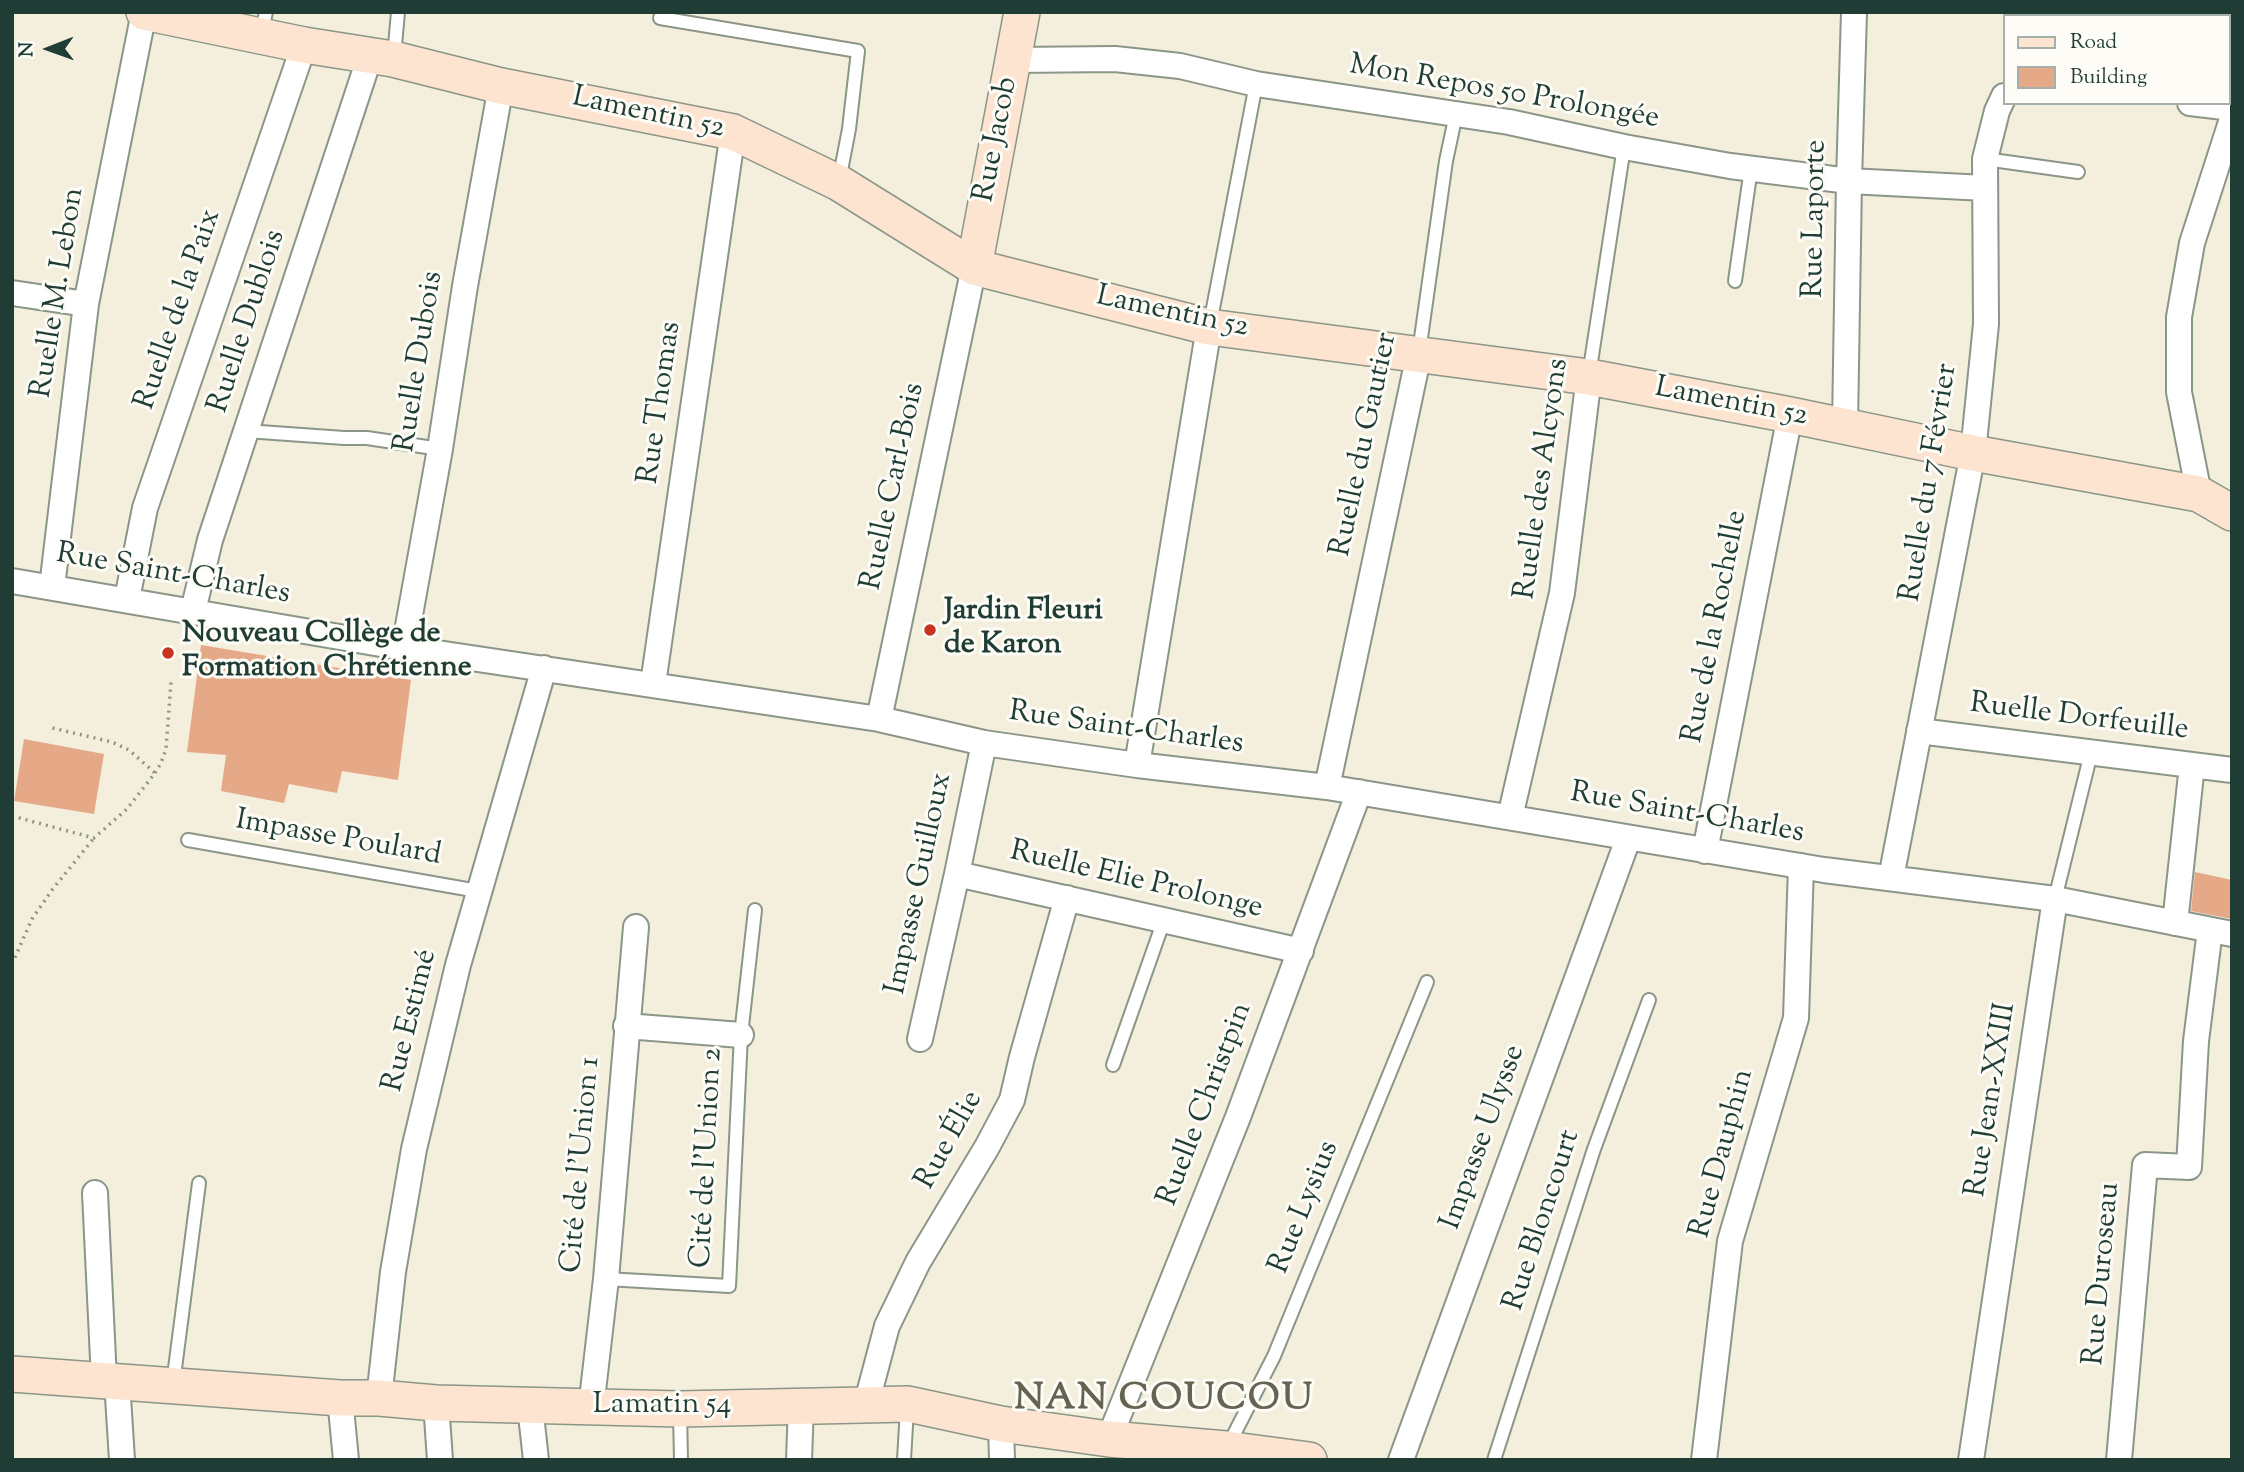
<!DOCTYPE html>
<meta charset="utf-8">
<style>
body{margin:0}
#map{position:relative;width:2244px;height:1472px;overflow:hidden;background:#f4efdc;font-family:"Sorts Mill Goudy",serif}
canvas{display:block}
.frame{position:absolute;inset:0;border:14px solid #1f3d34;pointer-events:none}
.legend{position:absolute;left:2003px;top:14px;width:228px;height:91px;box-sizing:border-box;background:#fdfcf7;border:2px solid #a4b0a9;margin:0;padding:9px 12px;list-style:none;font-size:21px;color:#1f3d34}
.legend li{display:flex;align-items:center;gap:14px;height:35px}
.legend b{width:35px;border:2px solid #a4b0a9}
.north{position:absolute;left:14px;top:14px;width:70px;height:70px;-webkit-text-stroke:5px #fdfcf7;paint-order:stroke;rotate:269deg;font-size:19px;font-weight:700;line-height:28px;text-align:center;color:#1f3d34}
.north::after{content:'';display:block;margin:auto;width:24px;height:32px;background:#1f3d34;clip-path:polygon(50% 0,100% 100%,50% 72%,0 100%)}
</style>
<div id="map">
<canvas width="2244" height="1472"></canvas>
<div class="frame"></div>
<ul class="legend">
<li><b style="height:9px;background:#fde4d1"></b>Road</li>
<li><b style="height:19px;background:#e6a988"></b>Building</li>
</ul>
<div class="north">N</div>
</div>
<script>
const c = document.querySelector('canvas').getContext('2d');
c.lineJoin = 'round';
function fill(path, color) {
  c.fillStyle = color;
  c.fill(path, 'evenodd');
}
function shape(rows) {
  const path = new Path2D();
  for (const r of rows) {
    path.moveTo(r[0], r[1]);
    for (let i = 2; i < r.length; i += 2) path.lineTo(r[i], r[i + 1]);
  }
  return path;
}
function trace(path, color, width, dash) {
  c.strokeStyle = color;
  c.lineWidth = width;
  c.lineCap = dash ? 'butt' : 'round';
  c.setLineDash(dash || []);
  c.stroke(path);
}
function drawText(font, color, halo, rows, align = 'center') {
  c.font = font + ' "Sorts Mill Goudy",serif';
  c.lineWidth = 6;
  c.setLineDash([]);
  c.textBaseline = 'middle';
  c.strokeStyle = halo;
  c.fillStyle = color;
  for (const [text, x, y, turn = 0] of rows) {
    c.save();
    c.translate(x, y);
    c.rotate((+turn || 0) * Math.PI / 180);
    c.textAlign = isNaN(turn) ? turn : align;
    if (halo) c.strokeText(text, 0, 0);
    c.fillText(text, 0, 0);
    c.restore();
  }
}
fill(shape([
 [201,645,411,680,398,780,342,771,337,793,289,784,284,803,221,791,226,755,187,752],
 [24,739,104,754,94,814,14,801],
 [2195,872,2232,880,2232,919,2191,911]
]), '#e6a988');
const lane = shape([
 [660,18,858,51,849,129,839,181],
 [261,35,266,12],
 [394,57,398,12],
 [1985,159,2078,172],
 [1735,281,1751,168],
 [1210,324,1256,84],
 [1419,352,1446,161,1456,114],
 [1589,375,1624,147],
 [246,431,344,438,367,438,440,449],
 [188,840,478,891],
 [2055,899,2091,753],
 [1113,1065,1164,920],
 [606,1279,729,1286,741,1035,755,910],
 [173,1384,199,1183],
 [680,1411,681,1460],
 [1228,1446,1274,1356,1427,982],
 [904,1460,907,1408],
 [1494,1460,1594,1149,1649,1000]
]);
const street = shape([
 [1013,60,1115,59,1180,66,1256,84,1509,122,1624,147,1730,166,1849,181,1985,188],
 [2190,103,2232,108],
 [12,293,86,304],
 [1845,426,1849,181,1854,12],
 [2199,494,2179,392,2179,317,2192,243,2232,119],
 [12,581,404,648,879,719,984,743,1137,765,1327,787,1824,870,2055,899,2232,934],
 [52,587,86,304,144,12],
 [127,599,145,508,304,45],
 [193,611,210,540,370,56],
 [404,648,440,449,465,286,501,86],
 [653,684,733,132],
 [879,719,974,267],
 [1919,731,2232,770],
 [1137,765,1209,327],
 [1327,787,1419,354],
 [1510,817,1562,593,1589,377],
 [1705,851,1790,415],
 [957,874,1301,951],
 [1891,878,1973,453,1986,324,1985,159,1997,111,2004,96],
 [2175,923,2192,765],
 [626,1026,741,1035],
 [920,1039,957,874,984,743],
 [95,1193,104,1380],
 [117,1381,122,1460],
 [340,1398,346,1460],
 [379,1398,393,1272,414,1149,458,965,544,668],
 [436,1403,440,1460],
 [866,1405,887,1326,918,1262,987,1147,1012,1100,1022,1057,1067,898],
 [530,1406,536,1460],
 [591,1408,606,1279,636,927],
 [1001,1424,1002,1460],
 [1109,1439,1238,1117,1359,792],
 [799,1460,801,1405],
 [1401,1460,1628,839],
 [1704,1460,1730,1241,1796,1018,1801,866],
 [1971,1460,2055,899],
 [2119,1460,2145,1165,2189,1167,2196,1041,2210,930]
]);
const secondary = shape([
 [144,12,304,45,393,59,501,86,733,132,839,183,974,267,1209,327,1589,377,1790,415,1973,453,2199,494,2232,513],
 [974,267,1022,12],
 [12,1374,340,1398,379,1398,436,1403,680,1409,908,1404,1001,1424,1109,1439,1226,1449,1309,1460]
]);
trace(lane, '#8a9688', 16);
trace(street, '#8a9688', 28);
trace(secondary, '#8a9688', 38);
trace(shape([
 [155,773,161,763,166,749,171,682],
 [12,816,94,838,127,809,155,773,129,750,112,742,48,727],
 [12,964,32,919,52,890,94,838]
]), '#8a9688', 3.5, [2, 5]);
trace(lane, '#fff', 12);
trace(street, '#fff', 24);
trace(secondary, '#fde4d1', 35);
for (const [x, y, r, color] of [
 [930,630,7,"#c8321e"],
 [168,653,7,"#c8321e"]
]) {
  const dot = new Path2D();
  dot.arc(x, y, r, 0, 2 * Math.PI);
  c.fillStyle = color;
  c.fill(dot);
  trace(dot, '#fdfcf7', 2.5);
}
drawText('30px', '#1f3d34', '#fdfcf7', [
 ["Mon Repos 50 Prolongée",1504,94,10],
 ["Lamentin 52",648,115,12],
 ["Rue Jacob",998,140,-79],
 ["Rue Laporte",1817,219,-89],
 ["Ruelle M. Lebon",60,293,-81],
 ["Ruelle de la Paix",180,310,-71],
 ["Lamentin 52",1172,314,12],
 ["Ruelle Dublois",249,322,-72],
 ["Ruelle Dubois",421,362,-81],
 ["Rue Thomas",662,403,-82],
 ["Lamentin 52",1731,404,11],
 ["Ruelle du Gautier",1366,445,-78],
 ["Ruelle des Alcyons",1544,479,-82],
 ["Ruelle du 7 Février",1931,483,-81],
 ["Ruelle Carl-Bois",895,487,-78],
 ["Rue Saint-Charles",173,576,10],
 ["Rue de la Rochelle",1717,627,-79],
 ["Ruelle Dorfeuille",2079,719,7],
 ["Rue Saint-Charles",1126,730,8],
 ["Rue Saint-Charles",1687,815,10],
 ["Impasse Poulard",338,840,10],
 ["Ruelle Elie Prolonge",1136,882,13],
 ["Impasse Guilloux",921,884,-78],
 ["Rue Estimé",412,1021,-76],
 ["Rue Jean-XXIII",1993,1100,-81],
 ["Ruelle Christpin",1207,1105,-69],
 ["Impasse Ulysse",1485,1138,-70],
 ["Rue Élie",951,1141,-61],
 ["Rue Dauphin",1724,1154,-75],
 ["Cité de l'Union 2",709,1158,-87],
 ["Cité de l'Union 1",583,1165,-85],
 ["Rue Lysius",1306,1208,-68],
 ["Rue Bloncourt",1544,1221,-72],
 ["Rue Duroseau",2104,1274,-85],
 ["Lamatin 54",662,1407]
]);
drawText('bold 30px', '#1f3d34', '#fdfcf7', [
 ["Jardin Fleuri",944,613],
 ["de Karon",944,647],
 ["Nouveau Collège de",182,636],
 ["Formation Chrétienne",182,670]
], 'left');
c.letterSpacing = '2px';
drawText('bold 37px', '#656351', '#fdfcf7', [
 ["NAN COUCOU",1164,1402]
]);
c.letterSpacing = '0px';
</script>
